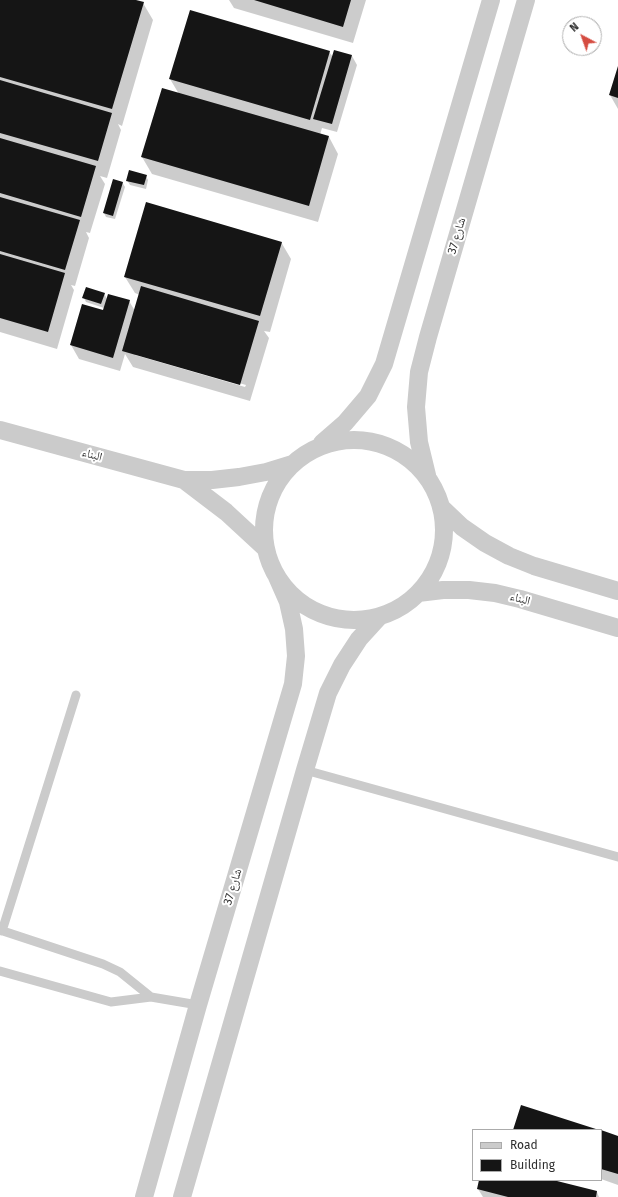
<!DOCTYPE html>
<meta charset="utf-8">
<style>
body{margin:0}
#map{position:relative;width:618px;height:1197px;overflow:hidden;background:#fff;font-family:"Fira Sans",sans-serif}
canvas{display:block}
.legend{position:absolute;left:472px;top:1129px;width:130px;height:52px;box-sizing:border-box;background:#fff;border:1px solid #ababab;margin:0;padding:5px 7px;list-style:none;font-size:12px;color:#2e2e2e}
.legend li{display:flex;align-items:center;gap:8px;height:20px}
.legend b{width:20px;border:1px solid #ababab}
.north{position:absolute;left:562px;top:16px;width:40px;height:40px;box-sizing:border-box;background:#fff;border:1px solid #ababab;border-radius:50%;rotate:319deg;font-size:11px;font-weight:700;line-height:16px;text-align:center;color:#2e2e2e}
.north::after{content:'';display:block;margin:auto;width:14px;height:18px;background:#d54c41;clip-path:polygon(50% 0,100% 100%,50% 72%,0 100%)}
</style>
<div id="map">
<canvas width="618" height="1197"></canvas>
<ul class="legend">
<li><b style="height:5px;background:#cbcbcb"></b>Road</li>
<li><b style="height:11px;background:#151515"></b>Building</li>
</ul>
<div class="north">N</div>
</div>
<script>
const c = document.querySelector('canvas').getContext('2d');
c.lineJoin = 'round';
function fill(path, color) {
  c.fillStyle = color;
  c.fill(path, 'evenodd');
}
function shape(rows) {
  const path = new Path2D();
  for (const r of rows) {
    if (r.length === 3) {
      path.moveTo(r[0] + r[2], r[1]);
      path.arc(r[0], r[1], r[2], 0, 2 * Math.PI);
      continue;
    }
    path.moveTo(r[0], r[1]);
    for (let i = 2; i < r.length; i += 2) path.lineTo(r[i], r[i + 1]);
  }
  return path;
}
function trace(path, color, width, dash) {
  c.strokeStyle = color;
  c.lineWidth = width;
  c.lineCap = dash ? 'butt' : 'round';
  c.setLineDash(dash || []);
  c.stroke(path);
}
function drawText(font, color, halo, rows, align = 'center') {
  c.font = font + ' "Fira Sans","Noto Naskh Arabic",sans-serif';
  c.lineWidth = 4;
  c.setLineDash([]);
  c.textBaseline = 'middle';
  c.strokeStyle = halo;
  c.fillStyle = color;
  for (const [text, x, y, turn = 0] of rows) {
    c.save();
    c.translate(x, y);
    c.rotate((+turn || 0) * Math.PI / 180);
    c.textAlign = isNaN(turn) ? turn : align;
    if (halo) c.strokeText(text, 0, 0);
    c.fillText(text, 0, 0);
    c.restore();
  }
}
fill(shape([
 [0,0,133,0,143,3,153,20,122,126,118,124,121,130,107,178,100,176,105,184,90,233,86,232,89,238,75,286,71,285,74,290,57,349,0,332],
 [229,0,366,0,353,43,234,8],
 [329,52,333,57,352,56,357,65,337,132,322,128,320,135,329,137,338,154,318,222,152,174,142,157,179,94,170,79],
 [618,68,618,109,610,95],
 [146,176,148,180,146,189,130,185,127,180],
 [122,182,125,187,115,219,106,217,104,213],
 [281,242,291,259,270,332,264,331,269,338,250,401,133,367,125,354,120,371,79,359,71,345,83,305,103,311,104,308,86,302,84,298,104,293,107,299,129,301,135,311,140,295,135,293,125,277],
 [135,353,246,385,245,387,135,355],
 [601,1131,618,1137,618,1185,601,1179],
 [480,1180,549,1180,597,1192,599,1197,483,1197,478,1189]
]), '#0003');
fill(shape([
 [0,0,136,0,144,2,112,109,0,77],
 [254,0,351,0,343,27],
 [190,10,330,51,310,120,169,79],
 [334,50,352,55,332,124,313,119],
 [618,66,618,98,609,95],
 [0,80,112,113,98,161,0,133],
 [162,88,329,136,309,206,141,157],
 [0,138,96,166,81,217,0,193],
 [129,170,147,175,144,185,126,181],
 [113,179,123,182,113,216,103,213],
 [0,197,80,220,65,270,0,251],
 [146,202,282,242,260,316,124,277],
 [0,254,65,273,48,332,0,318],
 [141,286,259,321,240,385,122,351],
 [86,287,105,293,101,304,82,298],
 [108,294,130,300,113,358,70,345,82,304,103,310],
 [521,1105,599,1130,513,1130],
 [601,1130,618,1136,618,1174,601,1169],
 [479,1180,553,1180,597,1191,596,1197,508,1197,477,1189]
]), '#151515');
trace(shape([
 [305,770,618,857],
 [0,930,103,964,120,972,151,997,198,1005],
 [2,931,76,695],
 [0,971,111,1002,151,997]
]), '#cbcbcb', 9);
trace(shape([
 [0,430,184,480,212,480,239,477,266,472,292,464],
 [354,530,90],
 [322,443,345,423,368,396,384,364,491,0],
 [427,475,419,442,416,407,419,372,428,337,526,0],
 [184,480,226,512,265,548],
 [442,508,462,527,485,543,509,556,534,566,618,591],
 [418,593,443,590,469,590,495,593,520,599,618,628],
 [144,1197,198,1005,293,684,296,656,294,629,288,602,277,577],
 [182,1197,305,770,328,693,342,665,359,639,380,616]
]), '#cbcbcb', 18);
drawText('12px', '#2e2e2e', '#fff', [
 ["شارع 37",457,236,-74],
 ["البناء",92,455,15],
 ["البناء",520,599,15],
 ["شارع 37",233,887,-73]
]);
</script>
